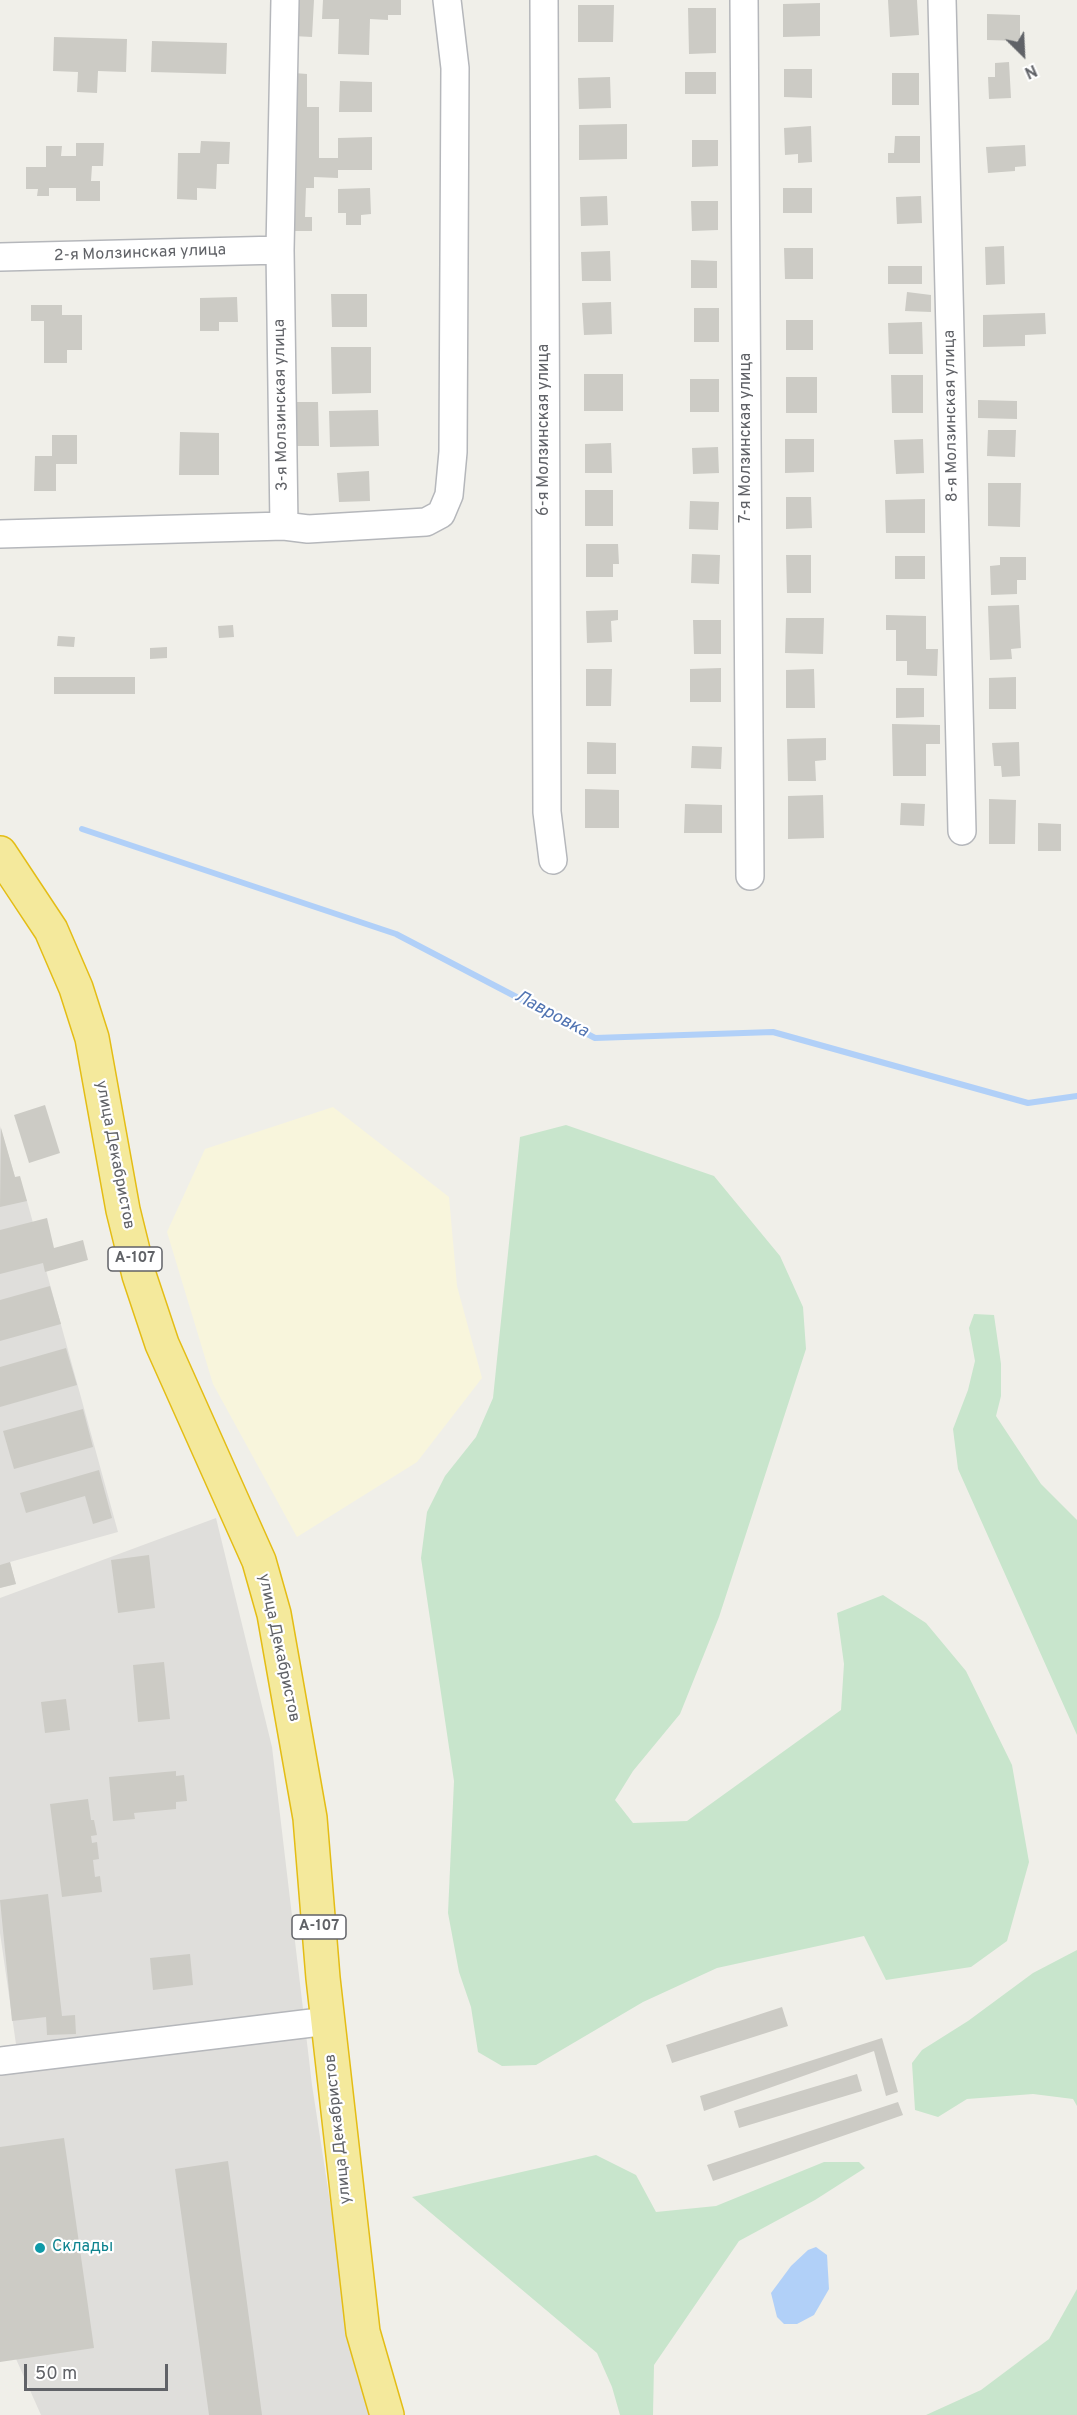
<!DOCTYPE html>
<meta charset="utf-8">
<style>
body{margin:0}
#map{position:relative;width:1077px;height:2415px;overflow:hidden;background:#f0efe9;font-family:Overpass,sans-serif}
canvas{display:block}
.north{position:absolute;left:993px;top:24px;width:60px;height:60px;-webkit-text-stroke:4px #fff;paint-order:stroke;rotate:156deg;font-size:16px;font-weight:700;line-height:24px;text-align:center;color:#606267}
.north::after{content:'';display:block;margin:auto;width:21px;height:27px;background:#606267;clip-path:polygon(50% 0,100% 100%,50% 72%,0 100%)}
.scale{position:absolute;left:24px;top:2364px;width:144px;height:27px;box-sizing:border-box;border:3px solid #606267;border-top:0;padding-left:8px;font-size:18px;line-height:21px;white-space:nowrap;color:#606267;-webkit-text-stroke:4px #fff;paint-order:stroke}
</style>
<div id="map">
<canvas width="1077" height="2415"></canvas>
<div class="north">N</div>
<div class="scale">50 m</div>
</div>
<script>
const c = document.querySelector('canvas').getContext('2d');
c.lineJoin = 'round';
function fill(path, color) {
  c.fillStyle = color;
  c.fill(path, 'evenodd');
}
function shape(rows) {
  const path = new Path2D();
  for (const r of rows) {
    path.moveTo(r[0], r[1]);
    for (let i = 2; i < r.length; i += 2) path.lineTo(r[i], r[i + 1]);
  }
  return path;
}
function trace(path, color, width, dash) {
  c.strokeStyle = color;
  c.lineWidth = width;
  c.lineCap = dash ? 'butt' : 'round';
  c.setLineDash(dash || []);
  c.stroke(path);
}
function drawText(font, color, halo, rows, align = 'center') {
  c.font = font + ' Overpass,sans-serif';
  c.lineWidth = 4.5;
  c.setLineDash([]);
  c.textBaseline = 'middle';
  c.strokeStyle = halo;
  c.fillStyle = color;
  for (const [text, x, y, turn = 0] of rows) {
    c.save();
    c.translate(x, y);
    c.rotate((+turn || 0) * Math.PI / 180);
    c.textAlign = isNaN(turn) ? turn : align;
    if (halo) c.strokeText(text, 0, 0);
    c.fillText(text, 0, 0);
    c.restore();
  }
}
fill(shape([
 [0,1126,15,1177,27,1201,118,1532,10,1562,16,1584,0,1588],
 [216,1518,272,1747,312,2085,357,2377,372,2415,41,2415,0,2323,0,2075,20,2072,0,1933,0,1598]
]), '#dfdedb');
fill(shape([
 [566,1125,714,1176,780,1256,803,1307,806,1349,719,1617,680,1714,633,1771,615,1800,633,1823,687,1821,841,1710,844,1664,837,1613,883,1595,926,1623,966,1671,1012,1765,1029,1862,1007,1941,971,1967,886,1980,864,1936,717,1968,643,2002,536,2065,502,2066,478,2052,471,2007,459,1972,448,1913,454,1781,421,1558,427,1512,445,1476,476,1437,493,1398,520,1137],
 [974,1314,994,1315,1001,1364,1001,1396,996,1416,1041,1484,1077,1520,1077,1735,958,1469,953,1429,968,1390,975,1361,969,1328],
 [1077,1950,1077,2106,1073,2099,1033,2094,967,2099,938,2117,915,2110,912,2063,922,2050,968,2021,1033,1973],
 [596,2155,636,2175,656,2212,716,2206,824,2162,859,2162,865,2168,815,2200,739,2241,654,2365,653,2415,620,2415,612,2387,597,2353,412,2197],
 [1077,2289,1077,2415,926,2415,981,2390,1049,2339]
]), '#c8e5cc');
fill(shape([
 [333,1107,449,1197,457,1286,482,1378,417,1462,297,1537,213,1384,167,1232,205,1149]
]), '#f8f5dc');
fill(shape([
 [816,2247,827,2255,829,2289,814,2315,797,2324,784,2324,777,2317,771,2293,791,2266,808,2250]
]), '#b1d0f8');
trace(shape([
 [82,829,396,934,595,1038,773,1032,1028,1103,1077,1096]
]), '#b1d0f8', 6);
fill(shape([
 [294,0,314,0,312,37,293,36],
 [323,0,401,0,401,15,388,15,388,20,370,19,369,55,338,54,339,19,322,19],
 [888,0,917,0,919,35,890,37],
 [820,3,820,36,783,37,783,4],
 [578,5,614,5,613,42,578,42],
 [688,8,716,8,716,53,689,54],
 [987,14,1020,15,1020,41,987,40],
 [54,37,127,39,126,72,98,71,97,93,77,92,78,72,53,71],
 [152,41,227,43,226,74,151,72],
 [1009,62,1011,98,989,99,988,77,995,77,995,63],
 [784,69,812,69,812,98,784,97],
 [685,72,716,72,716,94,685,94],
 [294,73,307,74,307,107,319,107,319,158,338,158,338,138,372,137,372,170,338,170,338,178,314,177,314,188,306,188,305,217,312,217,312,231,292,231],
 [892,73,919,73,919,105,892,105],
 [610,77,611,108,579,109,578,78],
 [340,81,372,82,372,112,339,112],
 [627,124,627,159,579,160,579,125],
 [811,126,812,162,798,163,798,154,785,155,784,128],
 [895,136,920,136,920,163,888,163,888,153,894,153],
 [692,140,718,140,718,166,692,167],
 [201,141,230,142,229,164,217,164,216,189,197,188,197,200,177,199,178,153,200,153],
 [76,143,104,143,103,166,92,166,91,181,100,181,100,201,76,201,76,188,49,188,49,196,37,196,38,189,26,189,26,167,46,167,46,146,62,146,61,156,76,156],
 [1025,145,1026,166,1015,167,1015,171,988,173,986,147],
 [370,188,371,214,361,215,361,225,346,225,346,213,338,213,338,189],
 [783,188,812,188,812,213,783,213],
 [607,196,608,225,581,226,580,197],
 [921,196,922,223,897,224,896,197],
 [691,201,718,201,718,230,692,231],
 [1004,246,1005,284,986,285,985,247],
 [784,248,813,248,813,279,785,279],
 [610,251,611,281,582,281,581,252],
 [691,260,717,261,717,288,691,288],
 [888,266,922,266,922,284,888,284],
 [907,292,931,295,931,312,905,311],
 [331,294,367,294,367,327,332,327],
 [237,297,238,322,219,322,219,331,200,331,200,298],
 [611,302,612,334,584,335,582,303],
 [31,305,62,305,62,315,82,315,82,350,67,350,67,363,44,363,44,321,31,321],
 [694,308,719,308,719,342,694,342],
 [1045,313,1046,334,1025,335,1025,346,983,347,983,315],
 [786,320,813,320,813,350,786,350],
 [922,322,923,354,889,354,888,323],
 [331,347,371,347,371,393,332,394],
 [584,374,623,374,623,411,584,411],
 [891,375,923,375,923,413,892,413],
 [786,377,817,377,817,413,786,413],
 [690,379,719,379,719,412,690,412],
 [978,400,1017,401,1017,419,978,418],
 [296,402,318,402,319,446,296,446],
 [378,410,379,446,330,447,329,411],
 [988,430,1016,430,1015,457,987,456],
 [180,432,219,433,219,475,179,475],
 [52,435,77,435,77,464,56,464,56,491,34,491,35,456,52,456],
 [785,439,814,439,814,472,785,473],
 [923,439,924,473,896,474,894,440],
 [611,443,612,473,585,473,585,444],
 [718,447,719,473,693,474,692,448],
 [369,471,370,501,339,502,337,473],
 [988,483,1021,483,1020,527,988,526],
 [585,490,613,490,613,526,585,526],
 [786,497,811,497,812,528,786,529],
 [925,499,925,533,886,533,885,500],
 [690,501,719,502,718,530,689,529],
 [586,544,618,544,619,564,613,564,613,577,586,577],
 [692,554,720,555,719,584,691,583],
 [786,555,811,555,811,593,787,593],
 [895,556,925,556,925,579,895,579],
 [1000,557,1026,557,1026,580,1017,580,1017,594,991,595,990,566,1000,565],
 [1019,605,1021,648,1011,649,1012,659,990,660,988,606],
 [618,610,618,620,611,621,612,642,587,643,586,611],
 [886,615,926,616,926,649,938,649,937,676,907,675,907,661,896,661,896,630,886,630],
 [786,618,824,618,823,654,785,653],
 [693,620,721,620,721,654,694,654],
 [233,625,234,637,219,638,218,626],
 [58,636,75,637,74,647,57,646],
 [167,647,167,658,150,659,150,648],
 [721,668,721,702,690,702,690,669],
 [586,669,612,669,611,706,586,706],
 [814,669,815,708,786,708,786,670],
 [54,677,135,677,135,694,54,694],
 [1016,677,1016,709,989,709,989,678],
 [896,688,924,688,924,717,896,718],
 [892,724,940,725,940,744,926,744,926,776,893,776],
 [826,738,826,760,815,761,816,781,788,781,787,739],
 [587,742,616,743,616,774,587,774],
 [1019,742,1020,776,1002,777,1001,766,994,766,992,743],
 [692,746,722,747,721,769,691,768],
 [585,789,619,790,619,828,585,828],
 [823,795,824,838,788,839,788,796],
 [989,799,1016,800,1015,844,989,844],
 [901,803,925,804,924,826,900,825],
 [685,804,722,805,722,833,684,833],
 [1038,823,1061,824,1061,851,1038,851],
 [45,1105,60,1153,29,1163,14,1115],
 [1,1128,15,1177,20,1176,27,1201,0,1207],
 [47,1218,54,1248,83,1240,88,1260,45,1272,43,1263,0,1274,0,1230],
 [50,1286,61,1324,0,1341,0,1300],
 [66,1348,77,1385,0,1407,0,1367],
 [83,1409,93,1447,14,1469,3,1431],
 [99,1470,112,1518,93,1524,85,1496,26,1513,20,1493],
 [149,1555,155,1608,118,1613,111,1560],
 [10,1562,16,1584,0,1588,0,1565],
 [164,1662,170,1719,138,1722,133,1665],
 [66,1699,70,1730,45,1733,41,1702],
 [176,1771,176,1776,184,1775,187,1801,176,1802,176,1809,134,1813,135,1819,113,1821,109,1777],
 [88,1799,91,1820,94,1820,97,1835,91,1836,92,1843,97,1842,99,1859,93,1860,95,1877,100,1876,102,1892,62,1897,50,1804],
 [48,1894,62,2016,75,2015,76,2034,47,2035,46,2017,12,2021,0,1900],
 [190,1954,193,1985,153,1990,150,1958],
 [782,2007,788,2026,672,2063,666,2045],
 [882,2038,898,2092,886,2096,874,2051,704,2111,700,2096],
 [857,2074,862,2091,739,2128,734,2111],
 [898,2102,903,2115,713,2181,707,2165],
 [64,2138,94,2348,0,2362,0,2147],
 [228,2161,262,2415,209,2415,175,2169]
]), '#cccbc5');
const minor = shape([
 [544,0,547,812,553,860],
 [744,0,750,876],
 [942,0,962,831],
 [0,257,280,250],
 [284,526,280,250,285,0],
 [0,534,284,526,308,529,426,522,441,514,449,495,453,452,455,68,447,0],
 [0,2061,328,2021]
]);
const highway = shape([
 [0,853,51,930,76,988,92,1038,123,1210,139,1275,162,1344,259,1561,274,1614,310,1818,323,1978,363,2332,387,2415]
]);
trace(minor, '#b5b7bb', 30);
trace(highway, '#e4bd15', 36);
trace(minor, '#fff', 27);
trace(highway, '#f4e99c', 33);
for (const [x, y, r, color] of [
 [40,2248,6,"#0f9aa8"]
]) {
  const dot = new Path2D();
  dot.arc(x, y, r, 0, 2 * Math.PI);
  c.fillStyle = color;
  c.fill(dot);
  trace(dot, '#fff', 2);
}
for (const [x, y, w] of [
 [135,1259,54],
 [319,1927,54]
]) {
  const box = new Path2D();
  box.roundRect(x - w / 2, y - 12, w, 24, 4.5);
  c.fillStyle = '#fff';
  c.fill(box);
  trace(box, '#606267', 1.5);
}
drawText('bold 15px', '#606267', null, [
 ["А-107",135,1259],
 ["А-107",319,1927]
]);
drawText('16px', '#606267', '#fff', [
 ["2-я Молзинская улица",140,254,-2],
 ["3-я Молзинская улица",282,405,-91],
 ["8-я Молзинская улица",952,416,-91],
 ["6-я Молзинская улица",545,430,-90],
 ["7-я Молзинская улица",747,438,-90],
 ["улица Декабристов",114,1155,79],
 ["улица Декабристов",278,1648,78],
 ["улица Декабристов",339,2129,-96]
]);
drawText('16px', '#0d838f', '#fff', [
 ["Склады",52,2248]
], 'left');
drawText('italic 18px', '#5174b2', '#fff', [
 ["Лавровка",551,1015,28]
]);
</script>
